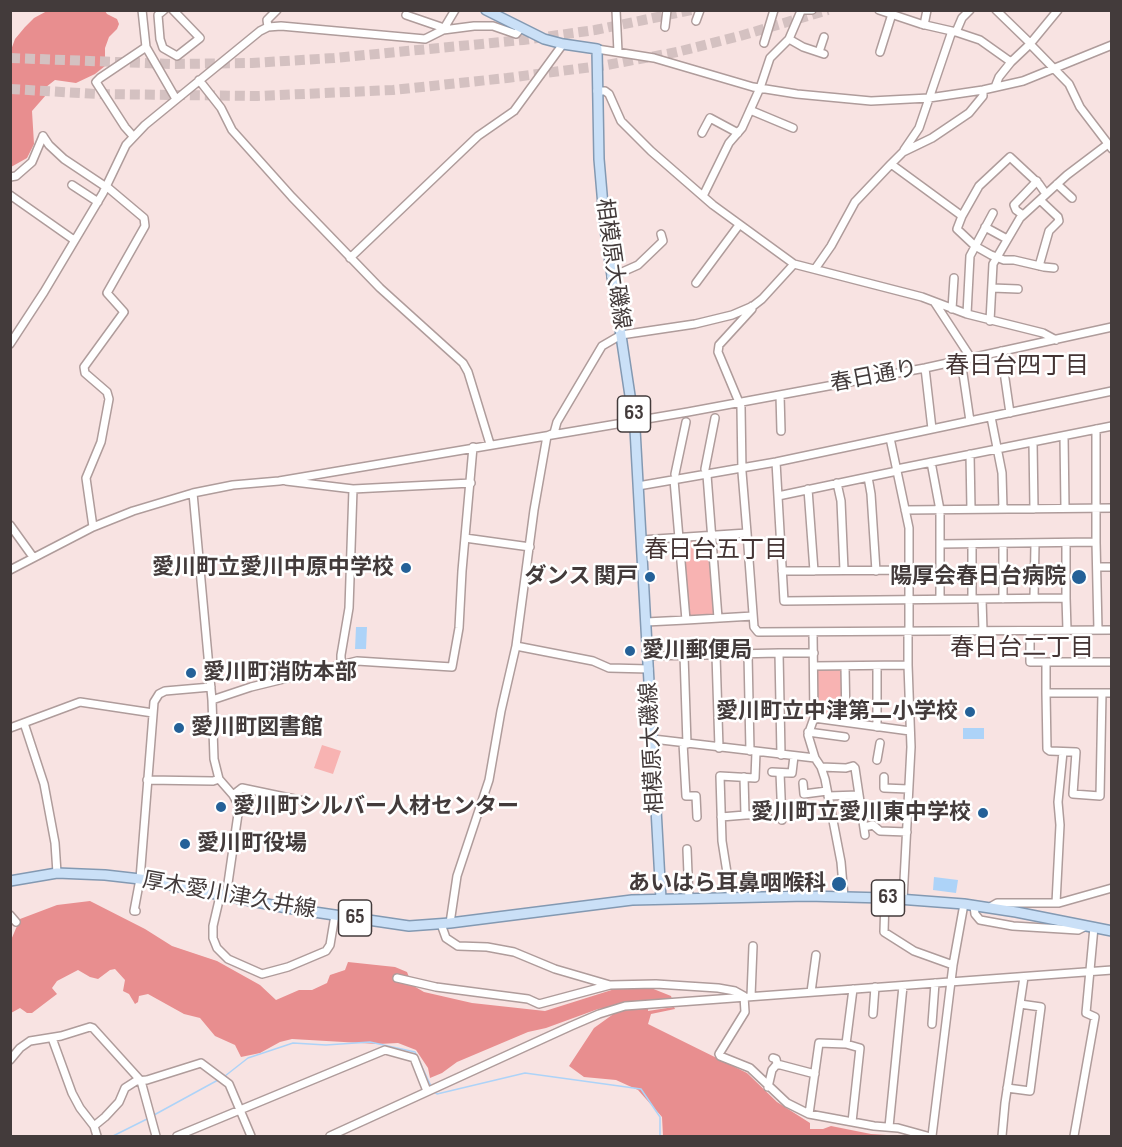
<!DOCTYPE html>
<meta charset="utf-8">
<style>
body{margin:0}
#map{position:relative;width:1122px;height:1147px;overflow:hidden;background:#f8e3e2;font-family:"Sofia Sans Condensed",sans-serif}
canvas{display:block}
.frame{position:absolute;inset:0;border:12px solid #433b3b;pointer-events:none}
</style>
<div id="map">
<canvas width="1122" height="1147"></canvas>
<div class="frame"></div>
</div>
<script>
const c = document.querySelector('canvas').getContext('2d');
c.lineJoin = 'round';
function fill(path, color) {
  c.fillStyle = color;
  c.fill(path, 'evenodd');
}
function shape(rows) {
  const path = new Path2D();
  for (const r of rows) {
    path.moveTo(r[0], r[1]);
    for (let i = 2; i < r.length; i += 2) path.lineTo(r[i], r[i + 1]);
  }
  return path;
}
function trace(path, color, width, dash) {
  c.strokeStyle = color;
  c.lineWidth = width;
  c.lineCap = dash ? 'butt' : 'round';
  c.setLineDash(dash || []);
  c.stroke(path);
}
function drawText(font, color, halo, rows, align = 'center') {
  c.font = font + ' "Sofia Sans Condensed","Noto Sans JP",sans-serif';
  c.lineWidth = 5;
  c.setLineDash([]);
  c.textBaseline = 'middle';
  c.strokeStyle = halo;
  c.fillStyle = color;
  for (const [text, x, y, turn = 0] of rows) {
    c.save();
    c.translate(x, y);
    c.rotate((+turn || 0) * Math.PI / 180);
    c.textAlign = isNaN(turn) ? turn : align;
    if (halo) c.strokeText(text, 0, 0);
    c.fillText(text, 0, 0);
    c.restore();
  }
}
fill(shape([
 [710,539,715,616,688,617,680,541],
 [816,668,843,669,843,720,815,716],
 [322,745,341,751,333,774,314,768]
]), '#f8b3b2');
fill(shape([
 [47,11,105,11,107,14,117,19,119,24,117,29,109,37,105,48,105,66,95,74,76,83,55,80,46,87,46,95,32,111,34,144,27,158,11,167,11,50,15,39,25,27,34,18],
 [90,901,145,929,172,946,217,961,260,985,276,1000,299,990,312,990,327,983,330,975,345,970,348,962,395,967,407,972,412,985,424,992,472,1003,545,1011,618,988,651,988,671,996,672,999,649,1002,648,1011,674,1007,675,1009,651,1014,648,1024,747,1073,777,1102,810,1123,810,1129,823,1129,831,1126,871,1134,902,1136,663,1136,662,1117,638,1090,616,1080,584,1077,569,1066,594,1028,612,1015,612,1007,598,1009,546,1028,528,1032,457,1062,442,1073,430,1078,428,1068,416,1050,398,1043,378,1044,292,1039,280,1042,260,1053,241,1057,235,1045,215,1036,200,1018,184,1014,148,994,139,996,138,1002,135,1004,129,994,123,991,125,980,115,969,110,970,98,979,90,977,78,970,57,981,52,988,57,994,32,1013,27,1013,20,1008,11,1013,11,940,20,919,57,905]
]), '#e88e8f');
fill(shape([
 [356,627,367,627,366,649,355,649],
 [963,728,984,728,984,739,963,739],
 [934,877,958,880,956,893,933,890]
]), '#add3f8');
trace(shape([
 [225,1076,248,1058,293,1043,326,1045,370,1042,415,1052,431,1086],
 [433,1091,437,1094,525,1073,641,1089,660,1117,660,1136],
 [154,1115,218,1080],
 [113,1136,147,1119]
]), '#add3f8', 1.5);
trace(shape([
 [10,58,171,64,252,63,334,58,523,40,595,30,692,10],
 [10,89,97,94,257,96,393,90,507,78,607,65,677,52,740,36,828,10]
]), '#d4c1c1', 10, [10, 5]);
const minor = shape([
 [142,10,146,47,176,99],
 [164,10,158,15,160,39,163,48,177,56,200,38,173,10],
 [616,10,618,52],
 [800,10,812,10],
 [879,10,921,24,956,32,980,40,1011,62,1030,44],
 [996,10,1031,44],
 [1058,10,1030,44,1069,84,1080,107,1112,149],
 [406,15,444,28],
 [696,21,700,10],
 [924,25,927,10],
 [268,27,267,20,277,10],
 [665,27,667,10],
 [443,30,455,10],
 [956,32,962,18,970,10],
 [789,39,803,47,824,54],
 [764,43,774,10],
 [597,49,654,58,753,87,797,94,871,101,929,98,983,90,1023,81,1112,45],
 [819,52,824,37],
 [880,52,892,14],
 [199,80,221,108,232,130,292,197,380,288,463,363,468,372,490,444],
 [995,87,999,77,1011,62],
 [983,90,983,96,969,113,932,138,903,152,891,164,962,216,957,229,975,246,991,255,1004,260,1014,260,1044,267,1054,268],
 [597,91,605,91,609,94,621,121,651,151,713,205,794,264,922,297,967,314,1043,333,1056,340],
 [750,110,793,128],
 [702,133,710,118,738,133],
 [43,136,49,145,64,159,106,187],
 [133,136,125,127,96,82,100,78,146,47],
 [904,150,919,128,952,31],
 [10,177,16,176,32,162,43,136],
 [1057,184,1072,198],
 [72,185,98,202],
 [10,195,74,240],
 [703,196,729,143,742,128,760,88,770,58,789,39,801,11],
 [1023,215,1016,210,1014,205,1037,181],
 [962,216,979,186,1010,157,1039,184,1046,194],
 [985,227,1007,239],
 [350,258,478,136,514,111,563,44],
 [1039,266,1049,231,1059,221,1058,217,1040,200],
 [815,269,831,246,855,202,891,164],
 [611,277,638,265,663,241,661,234],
 [696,283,739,225],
 [992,288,1018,289],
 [935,303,971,358],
 [752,306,752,309,719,345,718,352,741,407,742,472,747,533,754,627,758,632,1112,630],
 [952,309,954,278],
 [967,314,970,256,993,213],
 [990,321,993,264,1020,218,1067,175,1108,144],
 [10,344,44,292,103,193,126,145,145,125,260,31,268,27,281,26,425,39,443,30,474,26,493,26,516,34,521,28],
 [1001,351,1010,413],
 [961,360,970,421],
 [925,368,932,429],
 [780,395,781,431],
 [991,417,1002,473,1003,509],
 [1064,436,1065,508],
 [890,438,909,528,909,631],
 [1033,442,1034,509],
 [970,454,971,509],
 [776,462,784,601,1066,598,1067,630],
 [931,462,940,510,940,599],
 [705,469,715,418],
 [897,469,1112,426],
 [675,474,686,422],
 [707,475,718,618],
 [868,477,871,494,876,571],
 [674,480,686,620,753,616],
 [286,481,353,489,349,608,341,655,341,664],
 [837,483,841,501,844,570],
 [638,486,776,462,1112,391],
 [353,489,471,483],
 [808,489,814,571],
 [193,493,212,700,214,759,219,779,233,795,238,804,238,814,226,897],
 [778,496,897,471],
 [905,510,1112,508],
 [10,525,33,557],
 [93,527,86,478,101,442,109,399,107,392,85,373,84,367,124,312,107,293,145,226,144,218,106,186],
 [465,538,530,547],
 [641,540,747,533],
 [1096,542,1098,630],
 [1066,543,1066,598],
 [940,544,1096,542,1096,429],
 [972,544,972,599],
 [1003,544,1003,599],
 [1097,567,1112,567],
 [10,570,93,527,133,511,193,493,233,485,279,481,688,412,925,368,1112,327],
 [782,571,909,570],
 [1034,598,1035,544],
 [982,599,983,631],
 [646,622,686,620],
 [908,631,908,665],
 [1030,631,1030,662,1112,662],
 [813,633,814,718,910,731],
 [779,653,814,653],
 [748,654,750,751],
 [684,655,687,744],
 [716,655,719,748],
 [648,656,779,653,781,755],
 [1046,662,1046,693],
 [814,666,908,665,911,747,903,900],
 [845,666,846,722],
 [877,666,877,727],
 [649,669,609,668,593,661,516,646,534,510,547,436,554,433,557,422,602,346,621,335,695,324,732,315,753,306,762,299,794,264],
 [1102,693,1100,796,1073,794,1076,752,1050,751,1047,749,1046,693,1112,693],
 [212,700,251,687,357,661,452,667,459,628,462,571,473,447],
 [24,723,44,784,55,843,57,873],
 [10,728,80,702,153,713],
 [808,732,845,737],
 [653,739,815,758,808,735,814,718],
 [683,743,686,796,696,796,697,817],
 [815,758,821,767,825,779,841,862,844,897],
 [877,760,880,743],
 [821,767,846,768,853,766,855,768,865,835],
 [772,772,792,773,794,756],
 [780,773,782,820],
 [884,777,884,788,908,789],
 [147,780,213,781,219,779],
 [803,783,804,794,827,791],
 [233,795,242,788,304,801],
 [828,796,859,795],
 [745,815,767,814,766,812],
 [721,817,745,815,744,777],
 [864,827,873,825,880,831,907,832],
 [687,849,689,899],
 [220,896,213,926,213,938,217,948,228,959,262,974,288,967,326,951,330,945,335,915],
 [731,898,722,841,720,776,755,778,756,752],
 [885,898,884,932,914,951,953,965],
 [1056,903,1060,825,1058,802,1063,752],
 [974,906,975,914,980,920,1013,926,1078,930,1086,926],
 [990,907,997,903,1059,903,1112,888],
 [136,911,134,911,140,879,154,702,159,694,165,691,211,687],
 [10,915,16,922],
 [450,923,457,876,489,780,501,711,516,646],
 [441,924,446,938,458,946,487,947,514,952,555,969,610,985,656,984,718,988,735,991,744,996,745,1012,719,1054,720,1056,750,1068,787,1103,809,1114,874,1126,898,1128,927,1136],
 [397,978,436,987,528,999,539,1004,610,985],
 [811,992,816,955],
 [751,996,753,946],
 [873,1014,875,987],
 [932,1024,935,983],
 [52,1038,72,1093,80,1108,94,1126,97,1136],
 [846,1044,853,989],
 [10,1060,20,1048,30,1041,61,1036,90,1027,93,1028,141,1081,156,1136],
 [777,1064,815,1074],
 [768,1087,772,1070,777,1064,776,1059,773,1058],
 [1007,1088,1030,1091,1041,1007,1020,1004],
 [809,1114,819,1043,846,1044,860,1048,852,1122],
 [94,1126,105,1117,119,1102,125,1088,136,1081,147,1080,201,1063,229,1084,251,1136],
 [889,1127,903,986],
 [177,1136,385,1050,414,1058,427,1091],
 [330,1136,571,1026,599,1014,625,1006,1112,970],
 [932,1136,953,965,964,904],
 [1002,1136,1005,1103,1024,977],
 [1074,1136,1095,1017,1086,1013,1094,927]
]);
const major = shape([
 [486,10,544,39,563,44,597,49,599,159,605,229,635,429,661,899],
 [10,881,57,873,105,875,140,879,287,908,409,926,450,923,632,900,807,896,885,898,964,904,1016,912,1112,931]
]);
trace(minor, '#af9c9b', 10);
trace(major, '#8399b2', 12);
trace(minor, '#fff', 7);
trace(major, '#cae0f7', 9);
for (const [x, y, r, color] of [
 [406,568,6,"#246198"],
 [650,577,6,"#246198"],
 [1079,577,8,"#246198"],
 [630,651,6,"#246198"],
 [191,673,6,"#246198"],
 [970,712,6,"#246198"],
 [179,728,6,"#246198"],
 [221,807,6,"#246198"],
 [983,813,6,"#246198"],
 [185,844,6,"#246198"],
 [839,884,8,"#246198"]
]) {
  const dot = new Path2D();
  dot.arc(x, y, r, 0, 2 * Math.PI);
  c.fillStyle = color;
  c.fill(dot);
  trace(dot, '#fff', 2);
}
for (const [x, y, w] of [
 [634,414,33],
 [888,898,33],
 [355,918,33]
]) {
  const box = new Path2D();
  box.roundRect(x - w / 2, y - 18, w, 36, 4.5);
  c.fillStyle = '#fff';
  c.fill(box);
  trace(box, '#433b3b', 1.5);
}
drawText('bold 21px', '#433b3b', null, [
 ["63",634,414],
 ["63",888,898],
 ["65",355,918]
]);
drawText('22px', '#433b3b', '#fff', [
 ["相模原大磯線",612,264,82],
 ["春日通り",874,377,-11],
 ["相模原大磯線",653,748,-93],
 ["厚木愛川津久井線",229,896,10]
]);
drawText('bold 22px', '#433b3b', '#fff', [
 ["愛川町立愛川中原中学校",394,568],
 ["ダンス 関戸",638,577],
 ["陽厚会春日台病院",1066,577],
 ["愛川郵便局",642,651,"left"],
 ["愛川町消防本部",203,673,"left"],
 ["愛川町立中津第二小学校",958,712],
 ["愛川町図書館",191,728,"left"],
 ["愛川町シルバー人材センター",233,807,"left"],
 ["愛川町立愛川東中学校",971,813],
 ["愛川町役場",197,844,"left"],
 ["あいはら耳鼻咽喉科",826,884]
], 'right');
drawText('24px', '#443434', '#fff', [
 ["春日台四丁目",1017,367],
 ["春日台五丁目",716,551],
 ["春日台二丁目",1022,649]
]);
</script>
